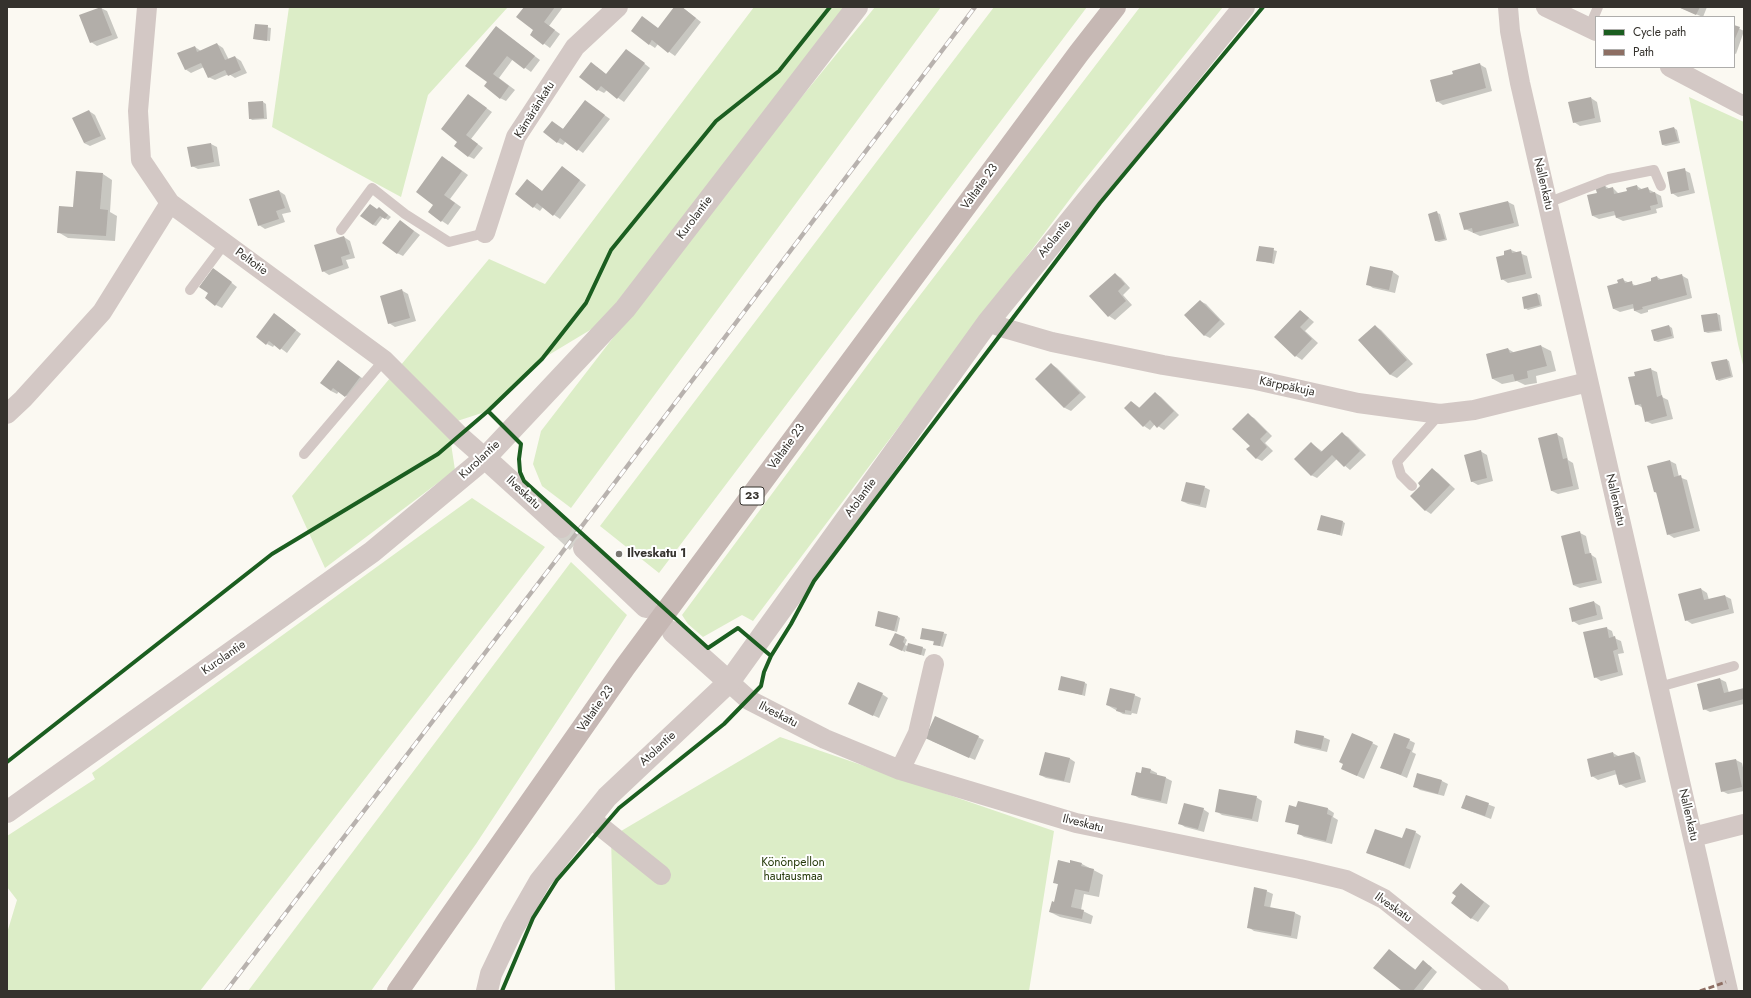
<!DOCTYPE html>
<meta charset="utf-8">
<style>
body{margin:0}
#map{position:relative;width:1751px;height:998px;overflow:hidden;background:#fbf9f2;font-family:Jost,sans-serif}
canvas{display:block}
.frame{position:absolute;inset:0;border:8px solid #35322d;pointer-events:none}
.legend{position:absolute;left:1595px;top:16px;width:140px;height:52px;box-sizing:border-box;background:#fff;border:1px solid #aeadab;margin:0;padding:5px 7px;list-style:none;font-size:12px;color:#35322d}
.legend li{display:flex;align-items:center;gap:8px;height:20px}
.legend b{width:20px;border:1px solid #aeadab}
</style>
<div id="map">
<canvas width="1751" height="998"></canvas>
<div class="frame"></div>
<ul class="legend">
<li><b style="height:5px;background:#1b5e20"></b>Cycle path</li>
<li><b style="height:5px;background:#8d6e63"></b>Path</li>
</ul>
</div>
<script>
const c = document.querySelector('canvas').getContext('2d');
c.lineJoin = 'round';
function fill(path, color) {
  c.fillStyle = color;
  c.fill(path, 'evenodd');
}
function shape(rows) {
  const path = new Path2D();
  for (const r of rows) {
    path.moveTo(r[0], r[1]);
    for (let i = 2; i < r.length; i += 2) path.lineTo(r[i], r[i + 1]);
  }
  return path;
}
function trace(path, color, width, dash) {
  c.strokeStyle = color;
  c.lineWidth = width;
  c.lineCap = dash ? 'butt' : 'round';
  c.setLineDash(dash || []);
  c.stroke(path);
}
function drawText(font, color, halo, rows, align = 'center') {
  c.font = font + ' Jost,sans-serif';
  c.lineWidth = 4;
  c.setLineDash([]);
  c.textBaseline = 'middle';
  c.strokeStyle = halo;
  c.fillStyle = color;
  for (const [text, x, y, turn = 0] of rows) {
    c.save();
    c.translate(x, y);
    c.rotate((+turn || 0) * Math.PI / 180);
    c.textAlign = isNaN(turn) ? turn : align;
    if (halo) c.strokeText(text, 0, 0);
    c.fillText(text, 0, 0);
    c.restore();
  }
}
fill(shape([
 [289,7,508,7,428,95,401,197,272,127],
 [754,7,849,7,625,309,542,359,488,411,448,424,455,470,325,568,292,496,489,259,545,284],
 [875,7,941,7,571,508,542,486,533,464,541,431,751,159],
 [994,7,1087,7,659,573,600,526],
 [1140,7,1223,7,1079,187,753,621,742,615,703,637,688,624,682,615,895,328],
 [1689,97,1744,122,1744,369,1738,344],
 [472,498,545,547,200,991,7,991,7,933,17,900,7,887,7,836,95,779,92,773],
 [571,562,627,615,476,844,371,991,248,991],
 [780,737,1054,831,1029,991,615,991,611,837]
]), '#dcedc7');
fill(shape([
 [526,7,563,7,549,26,560,34,550,48,531,34,534,30],
 [675,7,682,7,701,22,675,56,658,44,655,48,649,44],
 [1678,7,1707,7,1703,17],
 [101,8,107,11,118,38,97,46,91,42],
 [256,25,271,28,270,41,254,39],
 [1734,26,1744,31,1736,54,1734,53],
 [496,27,540,60,531,72,513,59,499,78,515,90,506,101,500,98,488,82],
 [217,44,223,48,229,60,235,57,241,61,247,73,235,78,229,74,215,80,208,77,204,67,191,73,185,69,195,47,201,51],
 [632,54,650,68,624,102,607,90,604,93,598,90,581,77,597,67,607,75],
 [1479,64,1486,68,1492,91,1443,105,1437,101,1454,74],
 [468,95,492,112,471,139,483,148,474,159,468,156,459,141],
 [1591,98,1597,102,1601,122,1580,126,1574,122],
 [585,101,610,119,583,153,566,141,563,145,557,142,552,122,563,129],
 [263,102,266,104,267,119,252,120,250,118,249,103],
 [89,111,95,115,106,139,90,146,84,143],
 [1674,128,1677,130,1680,143,1666,146,1663,145,1660,132],
 [211,144,217,147,220,166,198,169,192,166],
 [449,161,468,175,450,199,461,207,448,225,442,221,434,205],
 [1684,170,1690,173,1695,193,1678,197,1672,193],
 [568,171,586,185,560,219,543,207,540,211,534,207,516,194,533,184,543,192],
 [103,174,112,180,110,212,117,216,115,241,68,238,58,232,74,208],
 [1605,186,1610,189,1613,188,1619,194,1628,192,1637,186,1643,190,1648,189,1661,196,1663,207,1656,209,1657,213,1623,221,1617,218,1616,215,1599,219,1593,216,1598,193],
 [279,191,285,195,291,212,282,214,285,222,265,229,259,225],
 [1508,202,1514,205,1519,226,1480,236,1465,229],
 [378,210,382,210,391,217,388,220,383,217,376,226,373,225],
 [1437,213,1440,214,1447,240,1439,242,1436,241],
 [400,221,420,235,403,256,397,253],
 [344,237,350,241,355,258,346,260,349,268,329,275,323,271],
 [1260,247,1277,251,1274,264,1257,260],
 [1511,250,1527,256,1532,278,1508,283,1502,279,1506,256],
 [1371,267,1393,272,1399,276,1395,293,1373,288,1367,284],
 [219,273,237,287,222,308,216,305],
 [1115,274,1121,278,1130,288,1123,295,1132,305,1115,320,1109,316,1090,296],
 [1681,275,1688,279,1692,298,1648,310,1648,312,1641,314,1635,311,1635,308,1620,312,1614,309,1619,284,1623,280,1637,286,1653,282,1657,277,1662,280],
 [401,290,408,294,416,321,395,327,389,323],
 [1537,294,1540,295,1542,306,1528,310,1525,308],
 [1200,301,1206,304,1225,324,1210,338,1204,335],
 [1301,311,1314,322,1305,331,1318,343,1302,360,1296,356,1276,337],
 [1717,314,1720,315,1722,331,1708,333,1705,332],
 [280,318,301,334,287,353,275,344,273,347,267,344],
 [1375,326,1381,330,1413,364,1397,378,1391,375,1360,340],
 [1669,326,1672,328,1674,338,1658,342,1655,341,1652,331],
 [1541,346,1551,351,1556,371,1536,376,1537,383,1525,385,1517,381,1502,384,1493,379,1487,354,1508,349,1515,353],
 [1727,360,1729,361,1733,377,1719,381,1716,379],
 [339,361,366,381,351,399,339,391,337,394,331,391],
 [1051,364,1057,368,1086,397,1071,411,1065,408,1036,379],
 [1650,369,1657,372,1662,397,1668,400,1673,419,1652,424,1646,421,1643,408,1636,404,1636,377],
 [1155,393,1161,397,1179,415,1164,430,1155,424,1150,430,1144,426,1126,408,1132,402,1140,408],
 [1248,415,1254,418,1272,436,1265,443,1273,451,1262,461,1256,458,1251,446],
 [1342,434,1348,437,1366,455,1350,470,1337,459,1317,478,1311,475,1311,443,1323,452],
 [1556,434,1563,438,1568,460,1573,463,1579,489,1558,494,1552,491],
 [1480,451,1487,455,1493,481,1478,485,1471,481],
 [1670,461,1676,464,1679,477,1687,480,1700,531,1674,538,1668,534,1657,493,1654,492],
 [1432,469,1438,473,1455,489,1431,514,1425,510,1422,486],
 [1204,487,1210,490,1206,508,1188,504,1182,501],
 [1343,522,1345,523,1342,536,1318,529],
 [1580,533,1586,536,1590,554,1596,558,1602,583,1580,588,1573,585],
 [1701,589,1707,593,1709,600,1725,596,1731,599,1734,613,1692,624,1686,620],
 [1594,602,1600,606,1603,619,1579,625,1573,621],
 [897,616,900,618,897,632,876,626],
 [1606,628,1612,631,1614,638,1621,641,1624,653,1618,654,1623,675,1601,681,1595,677],
 [923,629,947,634,943,647,934,644,935,642,921,638],
 [905,638,907,640,905,645,908,646,909,644,926,649,924,656,906,650,905,652,893,646],
 [1720,679,1726,682,1729,693,1744,689,1744,704,1710,712,1704,709],
 [1085,683,1087,684,1085,696,1060,689],
 [882,694,888,698,879,718,849,704],
 [1134,695,1141,698,1137,714,1132,713,1131,715,1123,714,1107,705],
 [978,737,984,740,975,760,932,741],
 [1323,737,1330,740,1327,752,1301,746,1295,743],
 [1409,740,1415,743,1412,752,1416,754,1407,778,1382,767],
 [1372,743,1378,746,1364,779,1349,772],
 [1613,753,1620,757,1634,753,1640,757,1646,782,1626,788,1620,784,1617,774,1598,780,1592,776],
 [1069,758,1075,762,1070,783,1046,778,1040,775],
 [1736,760,1742,763,1744,772,1744,791,1728,794,1722,791],
 [1143,768,1151,770,1157,773,1157,776,1166,778,1172,781,1167,804,1139,798,1132,794],
 [1442,781,1448,784,1444,796,1420,790,1414,786],
 [1466,796,1495,807,1491,819,1462,808],
 [1256,797,1262,801,1258,822,1222,815,1216,811],
 [1297,808,1328,809,1334,813,1333,817,1338,820,1332,844,1304,837,1298,833,1300,826,1286,821],
 [1203,809,1209,813,1204,832,1185,827,1179,823],
 [1415,832,1421,836,1410,869,1367,852,1403,840],
 [1070,864,1082,864,1103,875,1099,897,1084,894,1081,910,1093,916,1091,924,1060,917,1050,912,1055,903,1059,885,1054,882],
 [1461,884,1490,906,1478,922,1471,918,1458,896],
 [1266,891,1273,894,1270,908,1295,913,1301,916,1297,939,1254,931,1248,927],
 [1389,950,1416,970,1429,965,1437,972,1422,991,1403,991]
]), '#0003');
fill(shape([
 [101,7,112,35,90,43,79,15],
 [524,7,555,7,544,22,555,30,543,45,530,35,533,30,516,17],
 [674,7,682,7,696,18,668,53,652,40,649,45,631,31,642,16,658,28],
 [1678,7,1700,7,1696,15],
 [255,24,268,25,267,41,253,39],
 [1734,25,1740,27,1734,41],
 [496,26,535,56,524,69,507,56,493,74,509,86,500,99,484,86,487,82,465,66],
 [217,43,225,60,235,56,241,70,228,76,225,70,208,78,201,63,185,70,177,53,195,46,197,52],
 [626,49,645,63,617,99,601,86,597,91,579,77,591,62,606,74],
 [1480,63,1486,88,1436,102,1430,80,1453,74,1452,71],
 [468,94,487,108,466,135,478,144,468,157,454,146,457,142,441,129],
 [1591,97,1595,118,1573,123,1568,102],
 [585,100,605,115,577,151,560,138,557,143,543,132,552,121,563,129],
 [263,101,264,118,249,119,248,102],
 [89,110,101,136,84,143,72,118],
 [1674,127,1678,141,1662,145,1659,131],
 [211,143,214,162,191,167,187,147],
 [442,156,462,171,444,195,455,203,441,222,428,212,433,205,416,192],
 [562,166,580,180,553,216,537,203,533,208,515,194,527,179,542,191],
 [1685,168,1689,190,1671,194,1667,172],
 [76,171,103,173,100,209,108,210,106,236,57,233,59,206,73,207],
 [1605,185,1606,189,1613,187,1614,194,1627,191,1626,188,1637,185,1638,190,1648,187,1650,193,1655,192,1658,204,1650,206,1651,210,1616,218,1614,211,1592,216,1587,195,1597,193,1595,187],
 [279,190,285,208,276,211,279,219,258,226,249,199],
 [1508,201,1514,223,1473,233,1472,228,1464,230,1459,213],
 [370,204,377,209,379,207,388,215,385,219,380,216,373,225,360,216],
 [1437,211,1445,239,1435,241,1428,214],
 [400,220,414,231,397,254,382,243],
 [344,236,350,254,341,257,343,265,322,272,314,245],
 [1259,246,1274,248,1272,263,1256,261],
 [1511,249,1512,253,1521,251,1526,274,1501,280,1496,257,1504,255,1504,251],
 [1370,266,1393,271,1389,290,1366,285],
 [213,268,232,282,215,306,205,298,208,293,199,287],
 [1115,273,1125,284,1118,291,1126,301,1108,317,1089,296],
 [1682,274,1687,295,1642,307,1643,309,1634,311,1633,304,1613,309,1607,286,1618,283,1617,280,1623,278,1625,283,1632,281,1633,286,1651,281,1651,278,1657,276,1658,280],
 [402,289,410,318,388,324,380,296],
 [1537,293,1540,305,1524,309,1522,297],
 [1200,300,1220,320,1204,336,1184,315],
 [1300,310,1309,318,1300,327,1312,339,1295,357,1274,337],
 [274,313,296,330,280,350,269,341,266,345,256,337],
 [1717,313,1720,330,1704,332,1701,315],
 [1375,325,1407,360,1390,375,1358,340],
 [1669,325,1672,336,1654,341,1651,330],
 [1541,345,1547,366,1527,371,1528,378,1515,381,1513,374,1492,379,1486,354,1508,348,1510,353],
 [1727,359,1731,376,1716,380,1711,362],
 [338,360,360,377,345,397,333,388,331,391,320,383],
 [1051,363,1080,393,1064,408,1035,379],
 [1651,368,1657,397,1662,395,1667,416,1645,422,1641,404,1635,405,1628,377,1635,376,1634,372],
 [1155,392,1174,411,1157,428,1150,420,1143,427,1124,408,1131,401,1139,408],
 [1248,413,1267,432,1260,439,1267,447,1256,459,1246,449,1250,446,1232,429],
 [1342,432,1360,451,1344,467,1332,455,1311,476,1294,459,1311,442,1321,452],
 [1557,433,1563,459,1567,458,1573,486,1551,491,1538,438],
 [1481,450,1487,478,1471,482,1464,455],
 [1670,460,1674,477,1681,475,1694,528,1667,535,1656,492,1654,492,1647,466],
 [1432,468,1450,485,1425,511,1410,496,1420,486,1418,483],
 [1186,482,1205,486,1200,505,1181,501],
 [1321,515,1343,521,1340,535,1317,530],
 [1580,531,1585,554,1591,553,1597,580,1573,585,1561,536],
 [1701,588,1704,600,1725,595,1729,609,1685,621,1678,594],
 [1594,601,1597,615,1572,622,1569,608],
 [878,611,898,616,894,631,875,626],
 [1607,627,1609,638,1615,636,1618,649,1613,651,1618,672,1594,678,1583,632],
 [922,628,944,632,940,646,933,645,934,641,920,639],
 [895,633,905,637,903,642,905,644,902,651,889,645],
 [908,643,923,647,921,655,906,651],
 [1061,676,1085,682,1082,695,1058,690],
 [1720,678,1724,693,1744,688,1744,699,1703,710,1697,684],
 [858,682,883,693,873,716,848,704],
 [1110,688,1135,694,1131,711,1125,710,1125,713,1116,711,1117,708,1106,705],
 [935,716,979,736,969,758,925,738],
 [1296,730,1324,736,1321,749,1294,743],
 [1352,733,1373,742,1357,776,1341,769,1343,764,1339,762],
 [1394,733,1410,739,1406,748,1411,750,1401,775,1380,768],
 [1045,752,1070,758,1064,781,1039,775],
 [1613,752,1614,757,1634,752,1641,779,1619,785,1615,770,1591,777,1587,759],
 [1736,759,1742,787,1721,792,1715,763],
 [1142,767,1151,769,1150,773,1166,777,1161,801,1131,795,1136,772,1141,773],
 [1417,773,1442,780,1438,794,1413,787],
 [1219,789,1257,796,1252,819,1215,812],
 [1466,795,1489,803,1485,816,1461,808],
 [1298,801,1328,808,1327,814,1332,816,1326,841,1297,834,1299,825,1285,822,1289,805,1296,807],
 [1184,803,1204,808,1198,829,1178,824],
 [1406,828,1416,831,1404,866,1366,853,1375,829,1402,838],
 [1058,860,1070,863,1070,860,1082,863,1081,866,1094,869,1089,892,1075,889,1071,907,1084,910,1082,919,1049,912,1052,901,1054,902,1058,884,1053,883],
 [1461,883,1484,902,1471,919,1451,903,1456,896,1452,893],
 [1254,887,1267,890,1264,906,1295,912,1291,936,1247,928],
 [1389,949,1415,970,1423,960,1432,968,1413,991,1402,991,1373,968]
]), '#b2aea9');
trace(shape([
 [561,527,584,548]
]), '#d3d1cb', 22, [22, 11]);
trace(shape([
 [1589,28,1598,7],
 [1547,203,1609,179,1654,170,1661,186],
 [341,230,372,188,405,214,449,242,485,233],
 [190,290,225,243],
 [304,454,384,360],
 [1412,486,1401,475,1397,462,1440,414],
 [1659,687,1734,666]
]), '#d3c8c5', 10);
trace(shape([
 [147,7,138,111,141,160,170,203,384,360,460,436,485,458],
 [1508,7,1510,31,1520,83,1728,991],
 [1546,7,1596,31],
 [1670,67,1744,106],
 [485,233,516,137,575,47,618,7],
 [988,322,1004,328,1052,342,1163,365,1256,380,1358,403,1440,414,1474,410,1588,382],
 [7,414,23,399,102,312,170,203],
 [729,682,749,700,825,739,900,770,1076,823,1300,869,1346,880,1384,899,1499,991],
 [900,770,918,733,934,664],
 [590,818,661,875],
 [1693,837,1744,824]
]), '#d3c8c5', 20);
trace(shape([
 [485,458,561,527],
 [584,548,646,607],
 [673,632,729,682],
 [7,812,372,552,485,458,625,309,857,7],
 [487,991,491,974,513,928,540,881,607,797,729,682,988,322,1244,7]
]), '#d3c8c5', 22);
trace(shape([
 [398,991,625,667,1079,53,1115,7]
]), '#c6b8b4', 22);
const rail = shape([
 [226,991,560,555,975,7]
]);
trace(rail, '#b8b2ae', 4.5);
trace(rail, '#fff', 3, [9]);
trace(shape([
 [1700,991,1726,982]
]), '#8d6e63', 3, [6, 3]);
trace(shape([
 [488,411,521,444,519,459,520,472,524,481,708,648,738,628,771,656],
 [7,762,272,554,438,454,488,411,542,359,586,303,611,250,716,121,779,71,830,7],
 [502,991,533,918,557,880,619,808,724,724,761,686,764,672,771,656,791,624,814,581,1100,203,1263,7]
]), '#1b5e20', 4);
for (const [x, y, r, color] of [
 [619,554,4,"#7a7872"]
]) {
  const dot = new Path2D();
  dot.arc(x, y, r, 0, 2 * Math.PI);
  c.fillStyle = color;
  c.fill(dot);
  trace(dot, '#fff', 1.5);
}
for (const [x, y, w] of [
 [752,496,24]
]) {
  const box = new Path2D();
  box.roundRect(x - w / 2, y - 9, w, 18, 3);
  c.fillStyle = '#fff';
  c.fill(box);
  trace(box, '#35322d', 1);
}
drawText('bold 11px', '#35322d', null, [
 ["23",752,496]
]);
drawText('12px', '#35322d', '#fff', [
 ["Kämäränkatu",535,110,-58],
 ["Nallenkatu",1543,184,77],
 ["Valtatie 23",980,187,-54],
 ["Kurolantie",695,218,-53],
 ["Atolantie",1055,239,-51],
 ["Peltotie",251,262,36],
 ["Kärppäkuja",1287,387,12],
 ["Valtatie 23",787,447,-54],
 ["Kurolantie",480,460,-43],
 ["Ilveskatu",523,493,43],
 ["Atolantie",861,498,-54],
 ["Nallenkatu",1615,500,77],
 ["Kurolantie",224,658,-35],
 ["Valtatie 23",596,709,-55],
 ["Ilveskatu",778,715,27],
 ["Atolantie",658,749,-43],
 ["Nallenkatu",1688,815,77],
 ["Ilveskatu",1083,824,14],
 ["Ilveskatu",1393,908,35]
]);
drawText('bold 12px', '#35322d', '#fff', [
 ["Ilveskatu 1",627,554]
], 'left');
drawText('12px', '#273b0c', '#fff', [
 ["Könönpellon",793,863],
 ["hautausmaa",793,877]
]);
</script>
